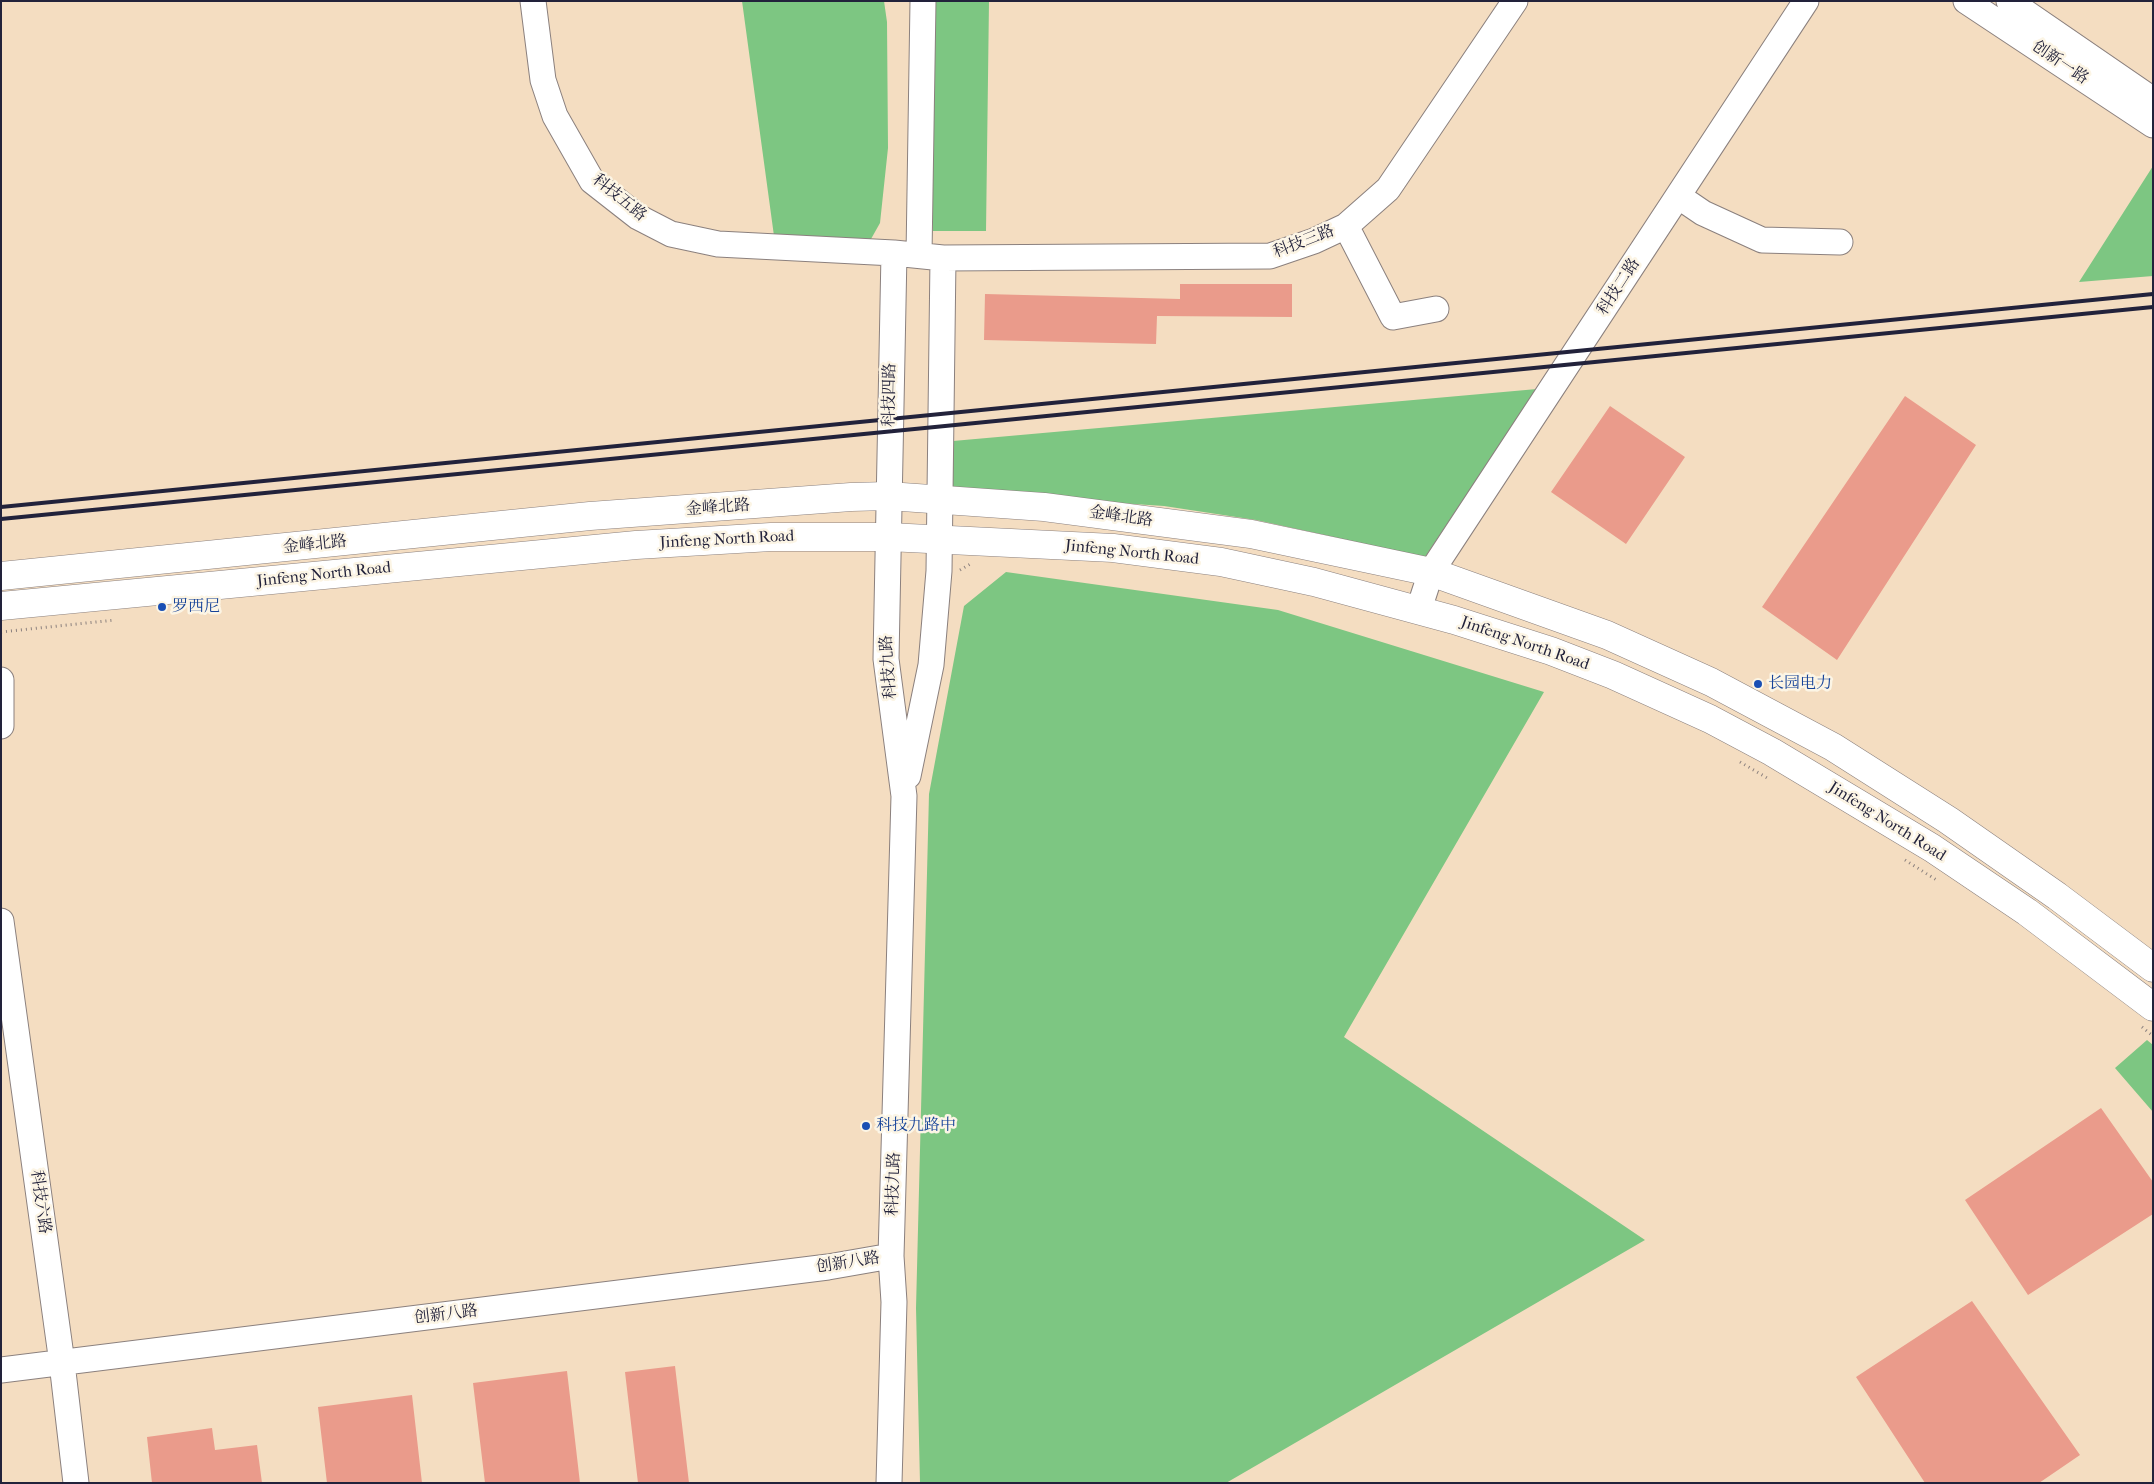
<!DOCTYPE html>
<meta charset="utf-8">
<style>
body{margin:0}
#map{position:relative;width:2154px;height:1484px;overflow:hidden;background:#f4ddc1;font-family:"IM FELL French Canon",serif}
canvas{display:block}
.frame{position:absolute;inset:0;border:2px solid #22223b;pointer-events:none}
</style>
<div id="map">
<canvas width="2154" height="1484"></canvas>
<div class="frame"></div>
</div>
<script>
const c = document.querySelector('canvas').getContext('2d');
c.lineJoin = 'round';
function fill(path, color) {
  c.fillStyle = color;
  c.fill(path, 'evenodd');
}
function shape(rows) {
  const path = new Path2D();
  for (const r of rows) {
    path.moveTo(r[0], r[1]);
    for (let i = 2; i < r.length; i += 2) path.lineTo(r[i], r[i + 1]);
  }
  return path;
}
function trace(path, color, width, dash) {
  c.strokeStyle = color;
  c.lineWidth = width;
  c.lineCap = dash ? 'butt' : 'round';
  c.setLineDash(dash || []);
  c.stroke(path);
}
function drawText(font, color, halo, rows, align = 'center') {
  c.font = font + ' "IM FELL French Canon","Noto Serif SC",serif';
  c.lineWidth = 5;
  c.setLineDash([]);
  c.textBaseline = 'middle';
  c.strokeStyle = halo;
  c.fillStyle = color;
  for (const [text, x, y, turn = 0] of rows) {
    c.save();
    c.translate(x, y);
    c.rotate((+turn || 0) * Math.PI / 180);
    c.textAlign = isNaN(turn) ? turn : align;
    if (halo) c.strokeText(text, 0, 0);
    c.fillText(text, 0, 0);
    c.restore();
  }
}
fill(shape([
 [742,1,884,1,887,22,888,148,880,223,871,239,774,236],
 [933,1,989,1,986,231,933,231],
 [2153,166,2153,276,2079,282],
 [1537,389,1425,557,1256,520,1164,506,952,492,953,441],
 [1006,572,1278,610,1544,692,1344,1037,1645,1240,1226,1483,920,1483,916,1308,929,794,964,606],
 [2147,1040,2153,1045,2153,1112,2115,1068]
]), '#7dc682');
fill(shape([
 [1180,284,1292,284,1292,317,1157,316,1156,344,984,340,985,294,1180,299],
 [1905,396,1976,445,1837,660,1762,607],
 [1610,406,1685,457,1626,544,1551,492],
 [2101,1108,2153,1182,2153,1214,2028,1295,1965,1200],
 [1972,1301,2080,1455,2039,1483,1925,1483,1856,1377],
 [675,1366,689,1483,638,1483,625,1372],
 [567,1371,580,1483,485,1483,473,1383],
 [412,1395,422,1483,327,1483,318,1407],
 [212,1428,215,1450,257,1445,262,1483,152,1483,147,1437]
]), '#ea9b8b');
const minor = shape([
 [533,1,543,80,555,116,592,181,638,217,671,234,718,244,894,253,943,258,1270,256,1314,241,1346,226,1388,189,1515,1],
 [1966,1,2153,125],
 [2009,1,2153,100],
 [1678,196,1703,213,1762,240,1840,242],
 [1346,226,1393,317,1436,309],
 [919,255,923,1],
 [1419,609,1431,572,1806,1],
 [1,680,1,726],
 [908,776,931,665,939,571,943,258],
 [1,921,62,1363,76,1483],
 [1,1370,828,1267,891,1256],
 [889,1483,894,1302,891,1256,904,796,886,659,894,253]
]);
const major = shape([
 [1,576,590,516,851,497,888,496,1044,507,1251,534,1431,572,1607,635,1711,682,1833,747,1948,820,2057,896,2153,968],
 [1,606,636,545,771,537,888,537,1113,548,1221,562,1314,582,1454,620,1551,651,1613,675,1710,719,1772,752,1932,848,2027,912,2153,1007]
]);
trace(minor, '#8b807e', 27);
trace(major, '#8b807e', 29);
trace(shape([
 [960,570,972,563],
 [1,632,115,620],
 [1740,762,1769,779],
 [1905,860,1938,881],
 [2142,1027,2153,1036]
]), '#8b807e', 3, [1, 4]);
trace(minor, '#fff', 25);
trace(major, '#fff', 28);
trace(shape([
 [1,507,2153,294],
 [1,519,2153,307]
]), '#22223b', 4);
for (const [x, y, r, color] of [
 [162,607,5,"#1a4fb4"],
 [1758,684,5,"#1a4fb4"],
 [866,1126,5,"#1a4fb4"]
]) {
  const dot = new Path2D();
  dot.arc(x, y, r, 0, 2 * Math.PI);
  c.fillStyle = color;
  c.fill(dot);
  trace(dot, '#fcf5e5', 2);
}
drawText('16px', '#22223b', '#fcf5e5', [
 ["创新一路",2060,63,34],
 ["科技五路",619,198,39],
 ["科技三路",1304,242,-21],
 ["科技二路",1619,287,-57],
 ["科技四路",890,395,-89],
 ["金峰北路",718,508,-4],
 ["金峰北路",1121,517,8],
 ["Jinfeng North Road",727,540,-3],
 ["金峰北路",315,545,-6],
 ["Jinfeng North Road",1132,553,6],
 ["Jinfeng North Road",324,575,-6],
 ["Jinfeng North Road",1525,644,19],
 ["科技九路",889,667,-94],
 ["Jinfeng North Road",1887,822,32],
 ["科技九路",894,1184,-88],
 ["科技六路",40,1202,82],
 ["创新八路",848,1263,-9],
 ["创新八路",446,1315,-7]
]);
drawText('16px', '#164399', '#fcf5e5', [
 ["罗西尼",172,607],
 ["长园电力",1768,684],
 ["科技九路中",876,1126]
], 'left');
</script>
